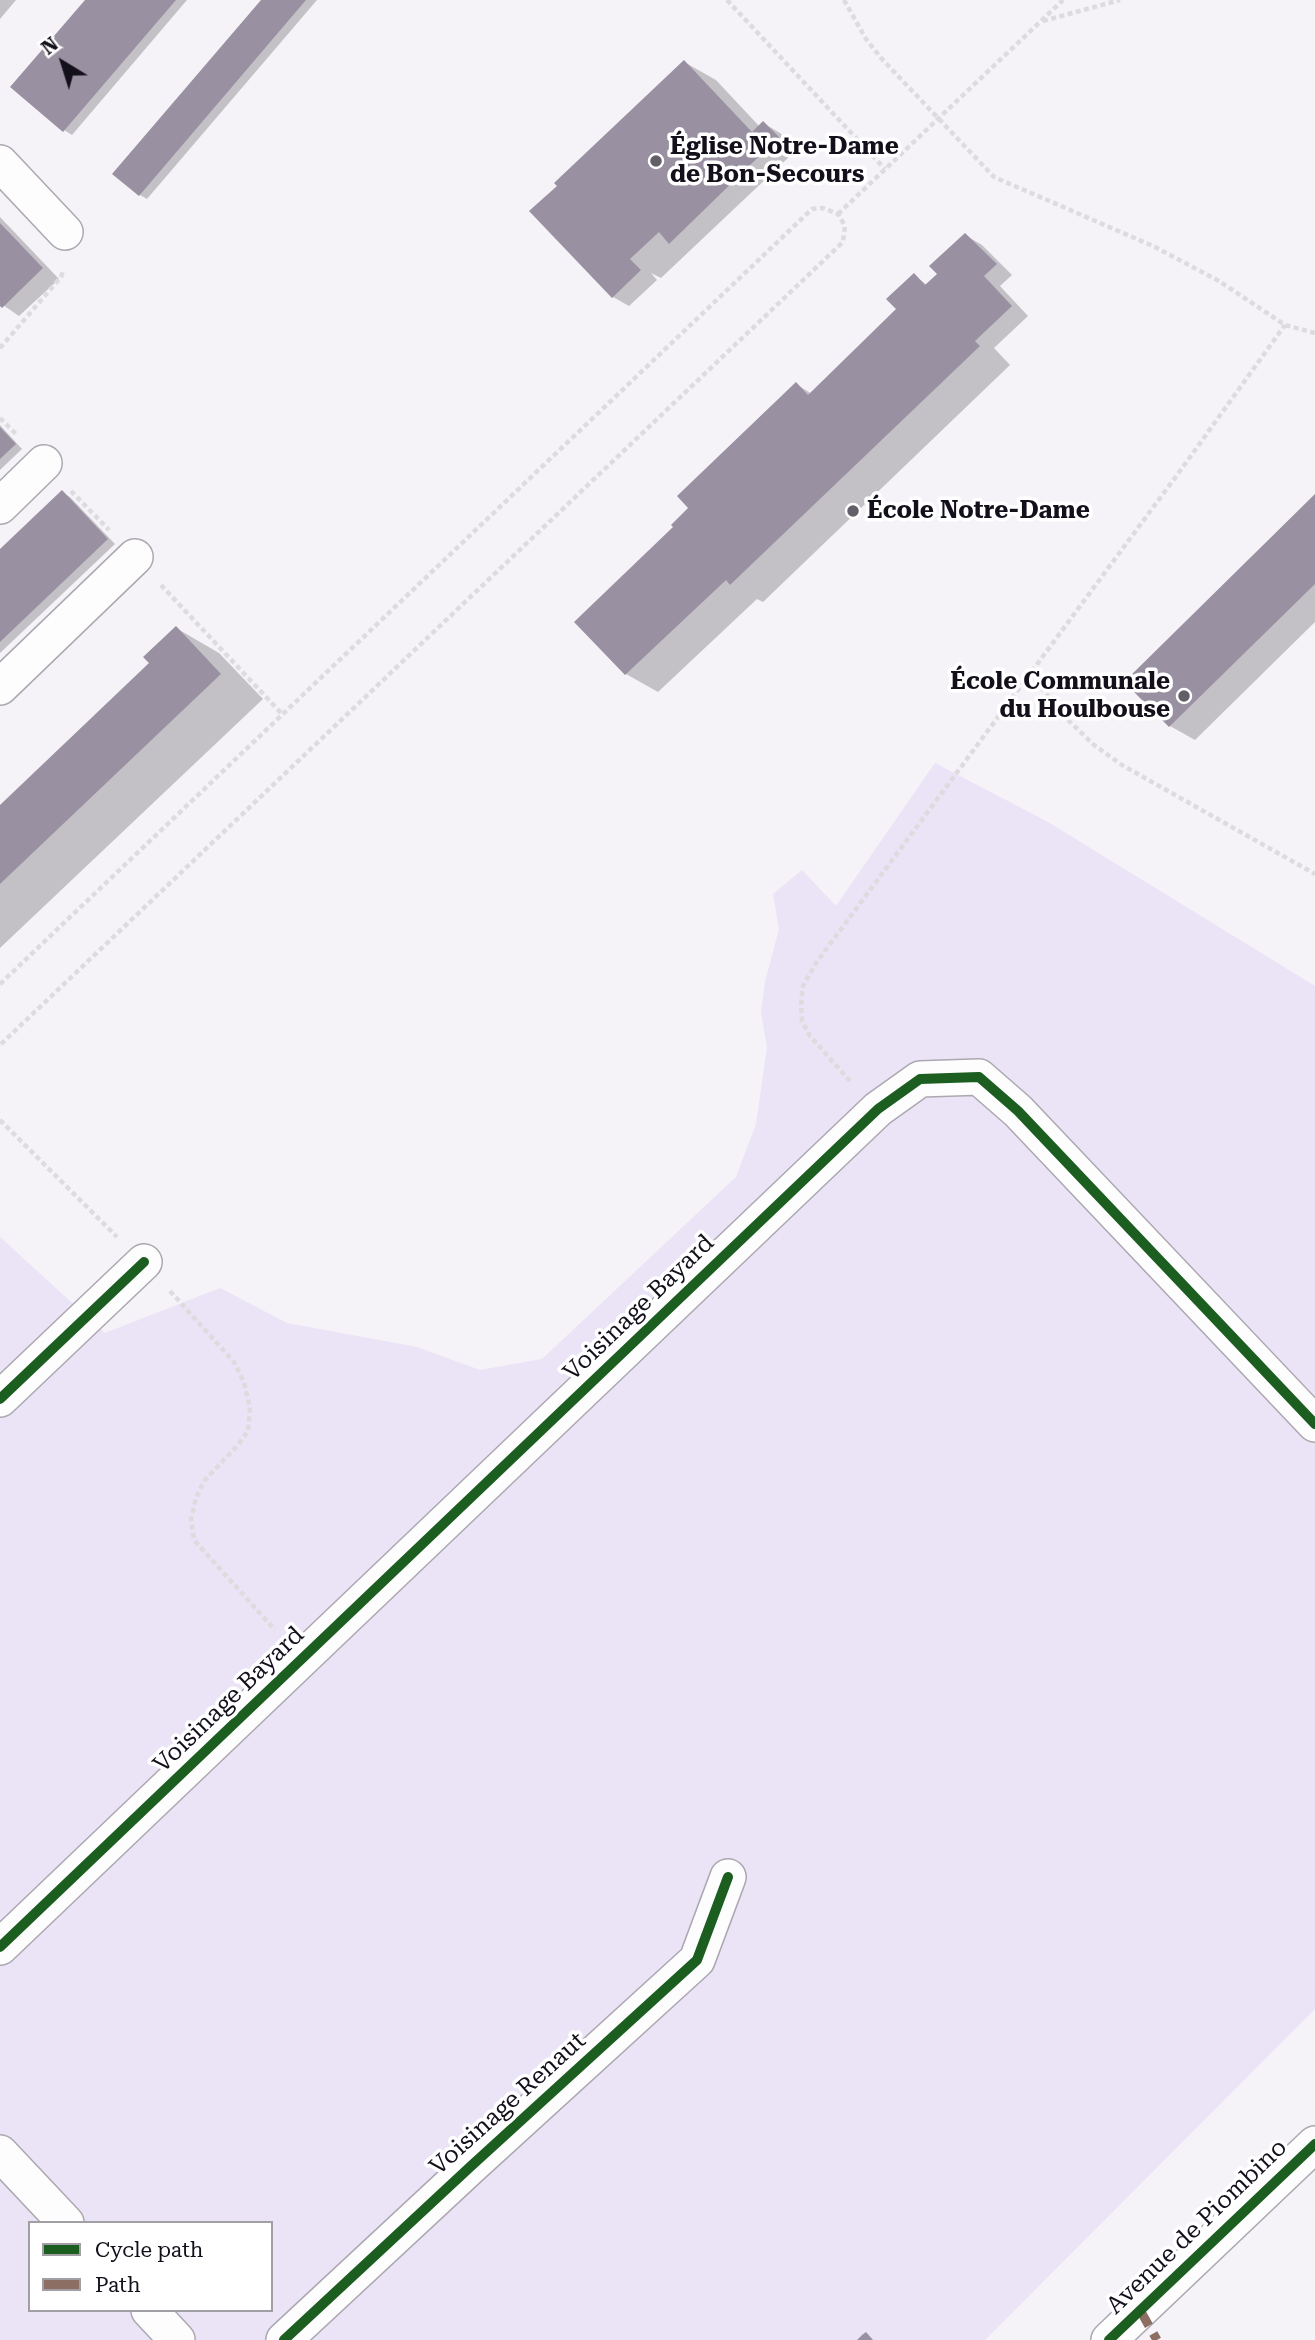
<!DOCTYPE html>
<meta charset="utf-8">
<style>
body{margin:0}
#map{position:relative;width:1315px;height:2340px;overflow:hidden;background:#f5f2f8;font-family:"Roboto Serif",serif}
canvas{display:block}
.legend{position:absolute;left:28px;top:2221px;width:245px;height:91px;box-sizing:border-box;background:#fff;border:2px solid #a19fa4;margin:0;padding:9px 12px;list-style:none;font-size:21px;color:#14101b}
.legend li{display:flex;align-items:center;gap:14px;height:35px}
.legend b{width:35px;border:2px solid #a19fa4}
.north{position:absolute;left:28px;top:28px;width:70px;height:70px;-webkit-text-stroke:5px #fff;paint-order:stroke;rotate:322deg;font-size:19px;font-weight:700;line-height:28px;text-align:center;color:#14101b}
.north::after{content:'';display:block;margin:auto;width:24px;height:32px;background:#14101b;clip-path:polygon(50% 0,100% 100%,50% 72%,0 100%)}
</style>
<div id="map">
<canvas width="1315" height="2340"></canvas>
<ul class="legend">
<li><b style="height:9px;background:#1b5e20"></b>Cycle path</li>
<li><b style="height:9px;background:#8d6e63"></b>Path</li>
</ul>
<div class="north">N</div>
</div>
<script>
const c = document.querySelector('canvas').getContext('2d');
c.lineJoin = 'round';
function fill(path, color) {
  c.fillStyle = color;
  c.fill(path, 'evenodd');
}
function shape(rows) {
  const path = new Path2D();
  for (const r of rows) {
    path.moveTo(r[0], r[1]);
    for (let i = 2; i < r.length; i += 2) path.lineTo(r[i], r[i + 1]);
  }
  return path;
}
function trace(path, color, width, dash) {
  c.strokeStyle = color;
  c.lineWidth = width;
  c.lineCap = dash ? 'butt' : 'round';
  c.setLineDash(dash || []);
  c.stroke(path);
}
function drawText(font, color, halo, rows, align = 'center') {
  c.font = font + ' "Roboto Serif",serif';
  c.lineWidth = 7;
  c.setLineDash([]);
  c.textBaseline = 'middle';
  c.strokeStyle = halo;
  c.fillStyle = color;
  for (const [text, x, y, turn = 0] of rows) {
    c.save();
    c.translate(x, y);
    c.rotate((+turn || 0) * Math.PI / 180);
    c.textAlign = isNaN(turn) ? turn : align;
    if (halo) c.strokeText(text, 0, 0);
    c.fillText(text, 0, 0);
    c.restore();
  }
}
fill(shape([
 [935,763,1048,822,1315,986,1315,2009,985,2340,0,2340,0,1237,105,1333,220,1288,287,1323,417,1347,480,1370,542,1359,736,1177,756,1124,767,1047,761,1013,765,982,779,929,773,894,802,870,836,906],
 [30,2223,271,2223,271,2310,30,2310]
]), '#ebe3f6');
fill(shape([
 [0,0,16,0,0,19],
 [87,0,187,0,72,135,64,130],
 [263,0,317,0,147,199,140,195],
 [684,62,716,80,760,127,763,123,780,133,794,148,787,155,789,157,661,278,651,273,657,280,629,306,613,297],
 [0,217,59,279,19,316,0,303],
 [965,235,982,245,1012,275,1000,286,1028,316,994,348,1010,365,763,602,757,599,658,692,626,674,676,527,690,508,796,384,812,394,899,309,914,275,927,285,939,274],
 [0,425,22,449,0,470],
 [63,493,70,497,115,544,0,653,0,552],
 [1315,497,1315,622,1195,740,1170,726,1126,682],
 [176,628,219,653,263,699,0,948,0,807,152,663]
]), '#0003');
fill(shape([
 [85,0,176,0,63,132,10,87],
 [261,0,306,0,139,196,112,174],
 [684,60,752,132,763,121,779,137,669,244,659,232,630,259,641,270,612,298,529,211,557,186,554,183],
 [0,223,43,268,2,308,0,306],
 [965,233,997,264,984,276,1012,306,975,341,980,346,730,585,726,580,725,581,625,675,574,622,673,527,671,525,688,508,677,496,796,382,808,395,896,309,886,299,914,273,925,285,937,274,929,266],
 [0,427,16,444,0,459],
 [62,490,108,539,0,642,0,549],
 [1315,494,1315,584,1169,727,1124,682],
 [176,626,221,674,0,884,0,805,149,663,143,657],
 [866,2332,873,2340,857,2340,862,2335]
]), '#9990a1');
const street = shape([
 [0,163,65,232],
 [0,506,44,463],
 [0,687,135,557],
 [0,1399,144,1262],
 [0,1947,878,1109,920,1079,979,1077,1018,1111,1315,1424],
 [0,2153,66,2223],
 [149,2310,177,2340],
 [284,2340,470,2167,697,1960,728,1877],
 [1109,2340,1315,2144]
]);
trace(street, '#aba8b0', 38);
trace(shape([
 [727,0,885,169],
 [844,0,866,39,881,58,994,177,1153,246,1219,281,1285,325,1315,333],
 [1043,21,1120,0],
 [838,214,1063,0],
 [0,348,61,277,63,271],
 [0,418,16,434],
 [71,491,109,530],
 [161,585,282,714],
 [1030,674,1067,719,1094,745,1122,765,1315,874],
 [0,984,812,209,823,208,838,214,845,226,843,242,0,1045],
 [850,1081,810,1036,802,1021,801,1004,803,986,816,963,1180,471,1285,325],
 [0,1120,117,1237],
 [170,1291,234,1362,244,1382,250,1408,248,1431,237,1446,204,1481,196,1498,191,1519,194,1540,275,1630]
]), '#dcdbdd', 4.5, [5, 3.5]);
trace(street, '#fefdfe', 35);
trace(shape([
 [1140,2310,1157,2340]
]), '#8d6e63', 9, [18, 9]);
trace(shape([
 [0,1399,144,1262],
 [0,1947,878,1109,920,1079,979,1077,1018,1111,1315,1424],
 [284,2340,470,2167,697,1960,728,1877],
 [1109,2340,1315,2144]
]), '#1b5e20', 10);
for (const [x, y, r, color] of [
 [656,161,7,"#635f68"],
 [853,511,7,"#635f68"],
 [1184,696,7,"#635f68"]
]) {
  const dot = new Path2D();
  dot.arc(x, y, r, 0, 2 * Math.PI);
  c.fillStyle = color;
  c.fill(dot);
  trace(dot, '#fff', 2.5);
}
drawText('bold 24px', '#14101b', '#fff', [
 ["Église Notre-Dame",670,147],
 ["de Bon-Secours",670,175],
 ["École Notre-Dame",867,511],
 ["École Communale",1170,682,"right"],
 ["du Houlbouse",1170,710,"right"]
], 'left');
drawText('24px', '#14101b', '#fff', [
 ["Voisinage Bayard",639,1308,-44],
 ["Voisinage Bayard",229,1700,-44],
 ["Voisinage Renaut",508,2104,-42],
 ["Avenue de Piombino",1197,2227,-44]
]);
</script>
